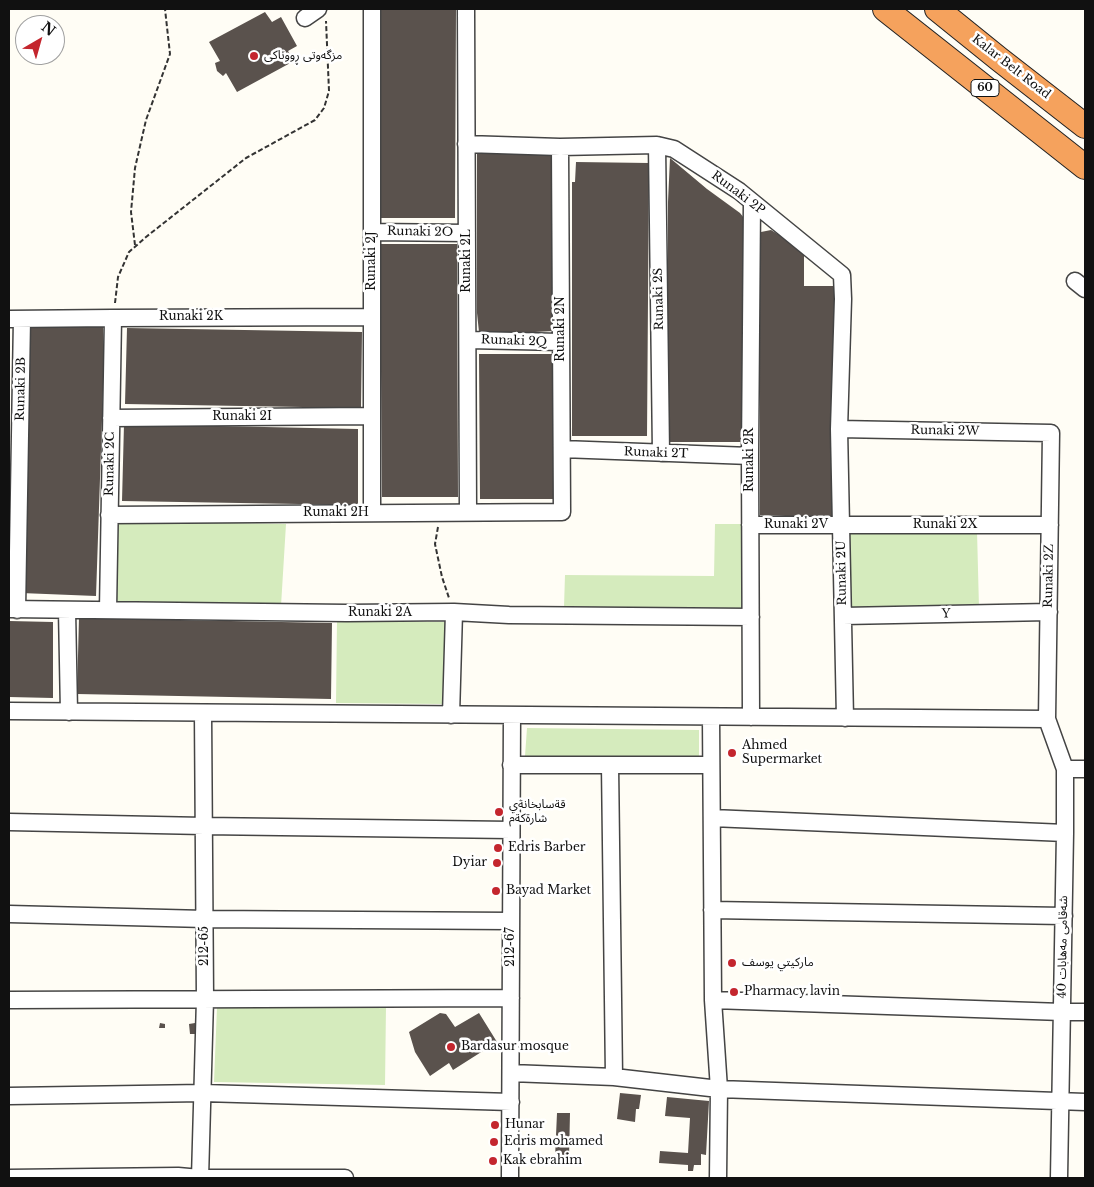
<!DOCTYPE html>
<meta charset="utf-8">
<style>
body{margin:0}
#map{position:relative;width:1094px;height:1187px;overflow:hidden;background:#fffdf5;font-family:"Libre Baskerville",serif}
canvas{display:block}
.frame{position:absolute;inset:0;border:10px solid #111;pointer-events:none}
.north{position:absolute;left:15px;top:15px;width:50px;height:50px;box-sizing:border-box;background:#fff;border:1px solid #a0a0a0;border-radius:50%;rotate:38deg;font-size:14px;font-weight:700;line-height:20px;text-align:center;color:#111}
.north::after{content:'';display:block;margin:auto;width:18px;height:22px;background:#c4262e;clip-path:polygon(50% 0,100% 100%,50% 72%,0 100%)}
</style>
<div id="map">
<canvas width="1094" height="1187"></canvas>
<div class="frame"></div>
<div class="north">N</div>
</div>
<script>
const c = document.querySelector('canvas').getContext('2d');
c.lineJoin = 'round';
function fill(path, color) {
  c.fillStyle = color;
  c.fill(path, 'evenodd');
}
function shape(rows) {
  const path = new Path2D();
  for (const r of rows) {
    path.moveTo(r[0], r[1]);
    for (let i = 2; i < r.length; i += 2) path.lineTo(r[i], r[i + 1]);
  }
  return path;
}
function trace(path, color, width, dash) {
  c.strokeStyle = color;
  c.lineWidth = width;
  c.lineCap = dash ? 'butt' : 'round';
  c.setLineDash(dash || []);
  c.stroke(path);
}
function drawText(font, color, halo, rows, align = 'center') {
  c.font = font + ' "Libre Baskerville","Noto Sans Arabic",serif';
  c.lineWidth = 5;
  c.setLineDash([]);
  c.textBaseline = 'middle';
  c.strokeStyle = halo;
  c.fillStyle = color;
  for (const [text, x, y, turn = 0] of rows) {
    c.save();
    c.translate(x, y);
    c.rotate((+turn || 0) * Math.PI / 180);
    c.textAlign = isNaN(turn) ? turn : align;
    if (halo) c.strokeText(text, 0, 0);
    c.fillText(text, 0, 0);
    c.restore();
  }
}
fill(shape([
 [116,521,286,524,281,606,117,603],
 [715,524,743,524,742,609,564,607,565,575,714,576],
 [847,530,977,531,979,608,849,609],
 [337,621,446,622,444,704,336,703],
 [527,728,699,730,699,757,525,756],
 [386,1006,385,1085,214,1082,217,1007]
]), '#d5ebbd');
fill(shape([
 [381,9,456,9,455,218,379,218],
 [265,12,272,22,281,17,297,46,288,51,294,61,237,92,226,73,223,76,217,71,215,63,220,61,209,42],
 [477,150,554,151,552,240,553,240,554,331,516,333,479,332,477,313],
 [670,158,707,189,740,213,744,218,745,442,668,442,668,202],
 [576,162,649,163,647,436,572,436,572,182,575,182],
 [771,230,804,250,804,286,835,286,836,518,760,515,760,268,761,232],
 [380,244,457,244,458,497,382,497],
 [28,323,103,324,104,361,96,596,21,593],
 [127,328,362,332,361,408,125,404],
 [479,354,555,354,556,499,480,499],
 [124,424,358,429,358,505,122,501],
 [79,618,332,623,331,699,77,694],
 [9,621,53,622,53,698,9,697],
 [440,1013,446,1014,455,1027,479,1013,497,1042,453,1070,449,1063,430,1076,415,1052,409,1032],
 [160,1023,165,1024,165,1028,159,1028],
 [195,1023,196,1034,190,1034,189,1024],
 [620,1093,641,1095,639,1109,636,1109,635,1122,617,1119],
 [667,1097,709,1101,706,1155,701,1154,701,1165,694,1165,693,1171,688,1171,688,1165,659,1163,660,1151,688,1153,690,1118,665,1116],
 [557,1113,570,1113,569,1158,555,1158]
]), '#5a524d');
const minor = shape([
 [466,9,468,512],
 [305,18,318,9],
 [466,144,560,147,657,145,674,149,739,191,842,275,843,299,839,429,845,718],
 [657,145,661,453],
 [372,232,467,233],
 [1075,281,1085,289],
 [9,319,113,318,372,317],
 [468,340,561,342],
 [111,418,372,416],
 [839,429,1051,433,1047,719,1065,769,1065,833,1059,1178],
 [562,449,750,456],
 [372,513,372,9],
 [109,515,562,512,560,147],
 [750,525,1050,525],
 [9,609,347,613,454,612,509,615,751,617],
 [17,610,22,319],
 [67,610,69,712],
 [108,610,113,318],
 [843,616,1049,612],
 [9,711,1047,719],
 [451,715,454,612],
 [711,717,713,1000,719,1089,718,1178],
 [751,717,750,456,752,203],
 [511,765,711,765],
 [610,765,614,1077],
 [1065,769,1085,769],
 [712,818,1065,833],
 [9,822,204,826,511,830],
 [712,910,1064,916],
 [9,914,205,919,511,921],
 [9,1000,511,998],
 [713,1000,1062,1012,1085,1012],
 [511,1073,614,1077,719,1089,1085,1102],
 [9,1096,203,1093,511,1102],
 [9,1178,178,1176,200,1178,345,1178],
 [200,1178,205,999,203,713],
 [510,1178,512,715]
]);
const highway = shape([
 [885,9,1085,167],
 [937,9,999,59,1085,126]
]);
trace(minor, '#444', 19);
trace(highway, '#222', 26);
trace(shape([
 [135,245,131,212,135,168,146,120,170,54,165,9],
 [115,303,118,277,129,252,146,237,246,158,315,120,324,108,329,91,326,21],
 [438,527,435,544,442,577,449,598]
]), '#333', 2, [5, 2.5]);
trace(minor, '#fff', 16);
trace(highway, '#f5a25d', 24);
for (const [x, y, r, color] of [
 [254,56,5,"#c4262e"],
 [732,753,5,"#c4262e"],
 [499,812,5,"#c4262e"],
 [498,848,5,"#c4262e"],
 [497,863,5,"#c4262e"],
 [496,891,5,"#c4262e"],
 [732,963,5,"#c4262e"],
 [734,992,5,"#c4262e"],
 [451,1047,5,"#c4262e"],
 [495,1125,5,"#c4262e"],
 [494,1142,5,"#c4262e"],
 [493,1161,5,"#c4262e"]
]) {
  const dot = new Path2D();
  dot.arc(x, y, r, 0, 2 * Math.PI);
  c.fillStyle = color;
  c.fill(dot);
  trace(dot, '#fff', 2);
}
for (const [x, y, w] of [
 [985,88,28]
]) {
  const box = new Path2D();
  box.roundRect(x - w / 2, y - 8.5, w, 17, 4);
  c.fillStyle = '#fff';
  c.fill(box);
  trace(box, '#111', 1);
}
drawText('bold 11px', '#111', null, [
 ["60",985,88]
]);
drawText('12px', '#111', '#fff', [
 ["مزگەوتی ڕووناکی",264,56],
 ["Ahmed",742,746],
 ["Supermarket",742,760],
 ["قةسابخانةي",509,805],
 ["شارةكةم",509,819],
 ["Edris Barber",508,848],
 ["Dyiar",487,863,"right"],
 ["Bayad Market",506,891],
 ["ماركيتي يوسف",742,963],
 ["Pharmacy lavin",744,992],
 ["Bardasur mosque",461,1047],
 ["Hunar",505,1125],
 ["Edris mohamed",504,1142],
 ["Kak ebrahim",503,1161]
], 'left');
drawText('12px', '#111', '#fff', [
 ["Kalar Belt Road",1011,67,38],
 ["Runaki 2P",738,193,37],
 ["Runaki 2O",420,232,1],
 ["Runaki 2J",372,261,-90],
 ["Runaki 2L",467,261,-90],
 ["Runaki 2S",659,299,-91],
 ["Runaki 2K",191,317],
 ["Runaki 2N",561,329,-90],
 ["Runaki 2Q",514,341,2],
 ["Runaki 2B",21,389,-89],
 ["Runaki 2I",242,417],
 ["Runaki 2W",945,431,1],
 ["Runaki 2T",656,453,2],
 ["Runaki 2R",750,460,-90],
 ["Runaki 2C",110,464,-89],
 ["Runaki 2H",336,513],
 ["Runaki 2V",796,525],
 ["Runaki 2X",945,525],
 ["Runaki 2U",842,573,-91],
 ["Runaki 2Z",1049,576,-89],
 ["Runaki 2A",380,613],
 ["Y",946,614,-1],
 ["212-65",205,946,-90],
 ["212-67",511,947,-90],
 ["شەقامی مەهابات 40",1063,947,-89]
]);
</script>
